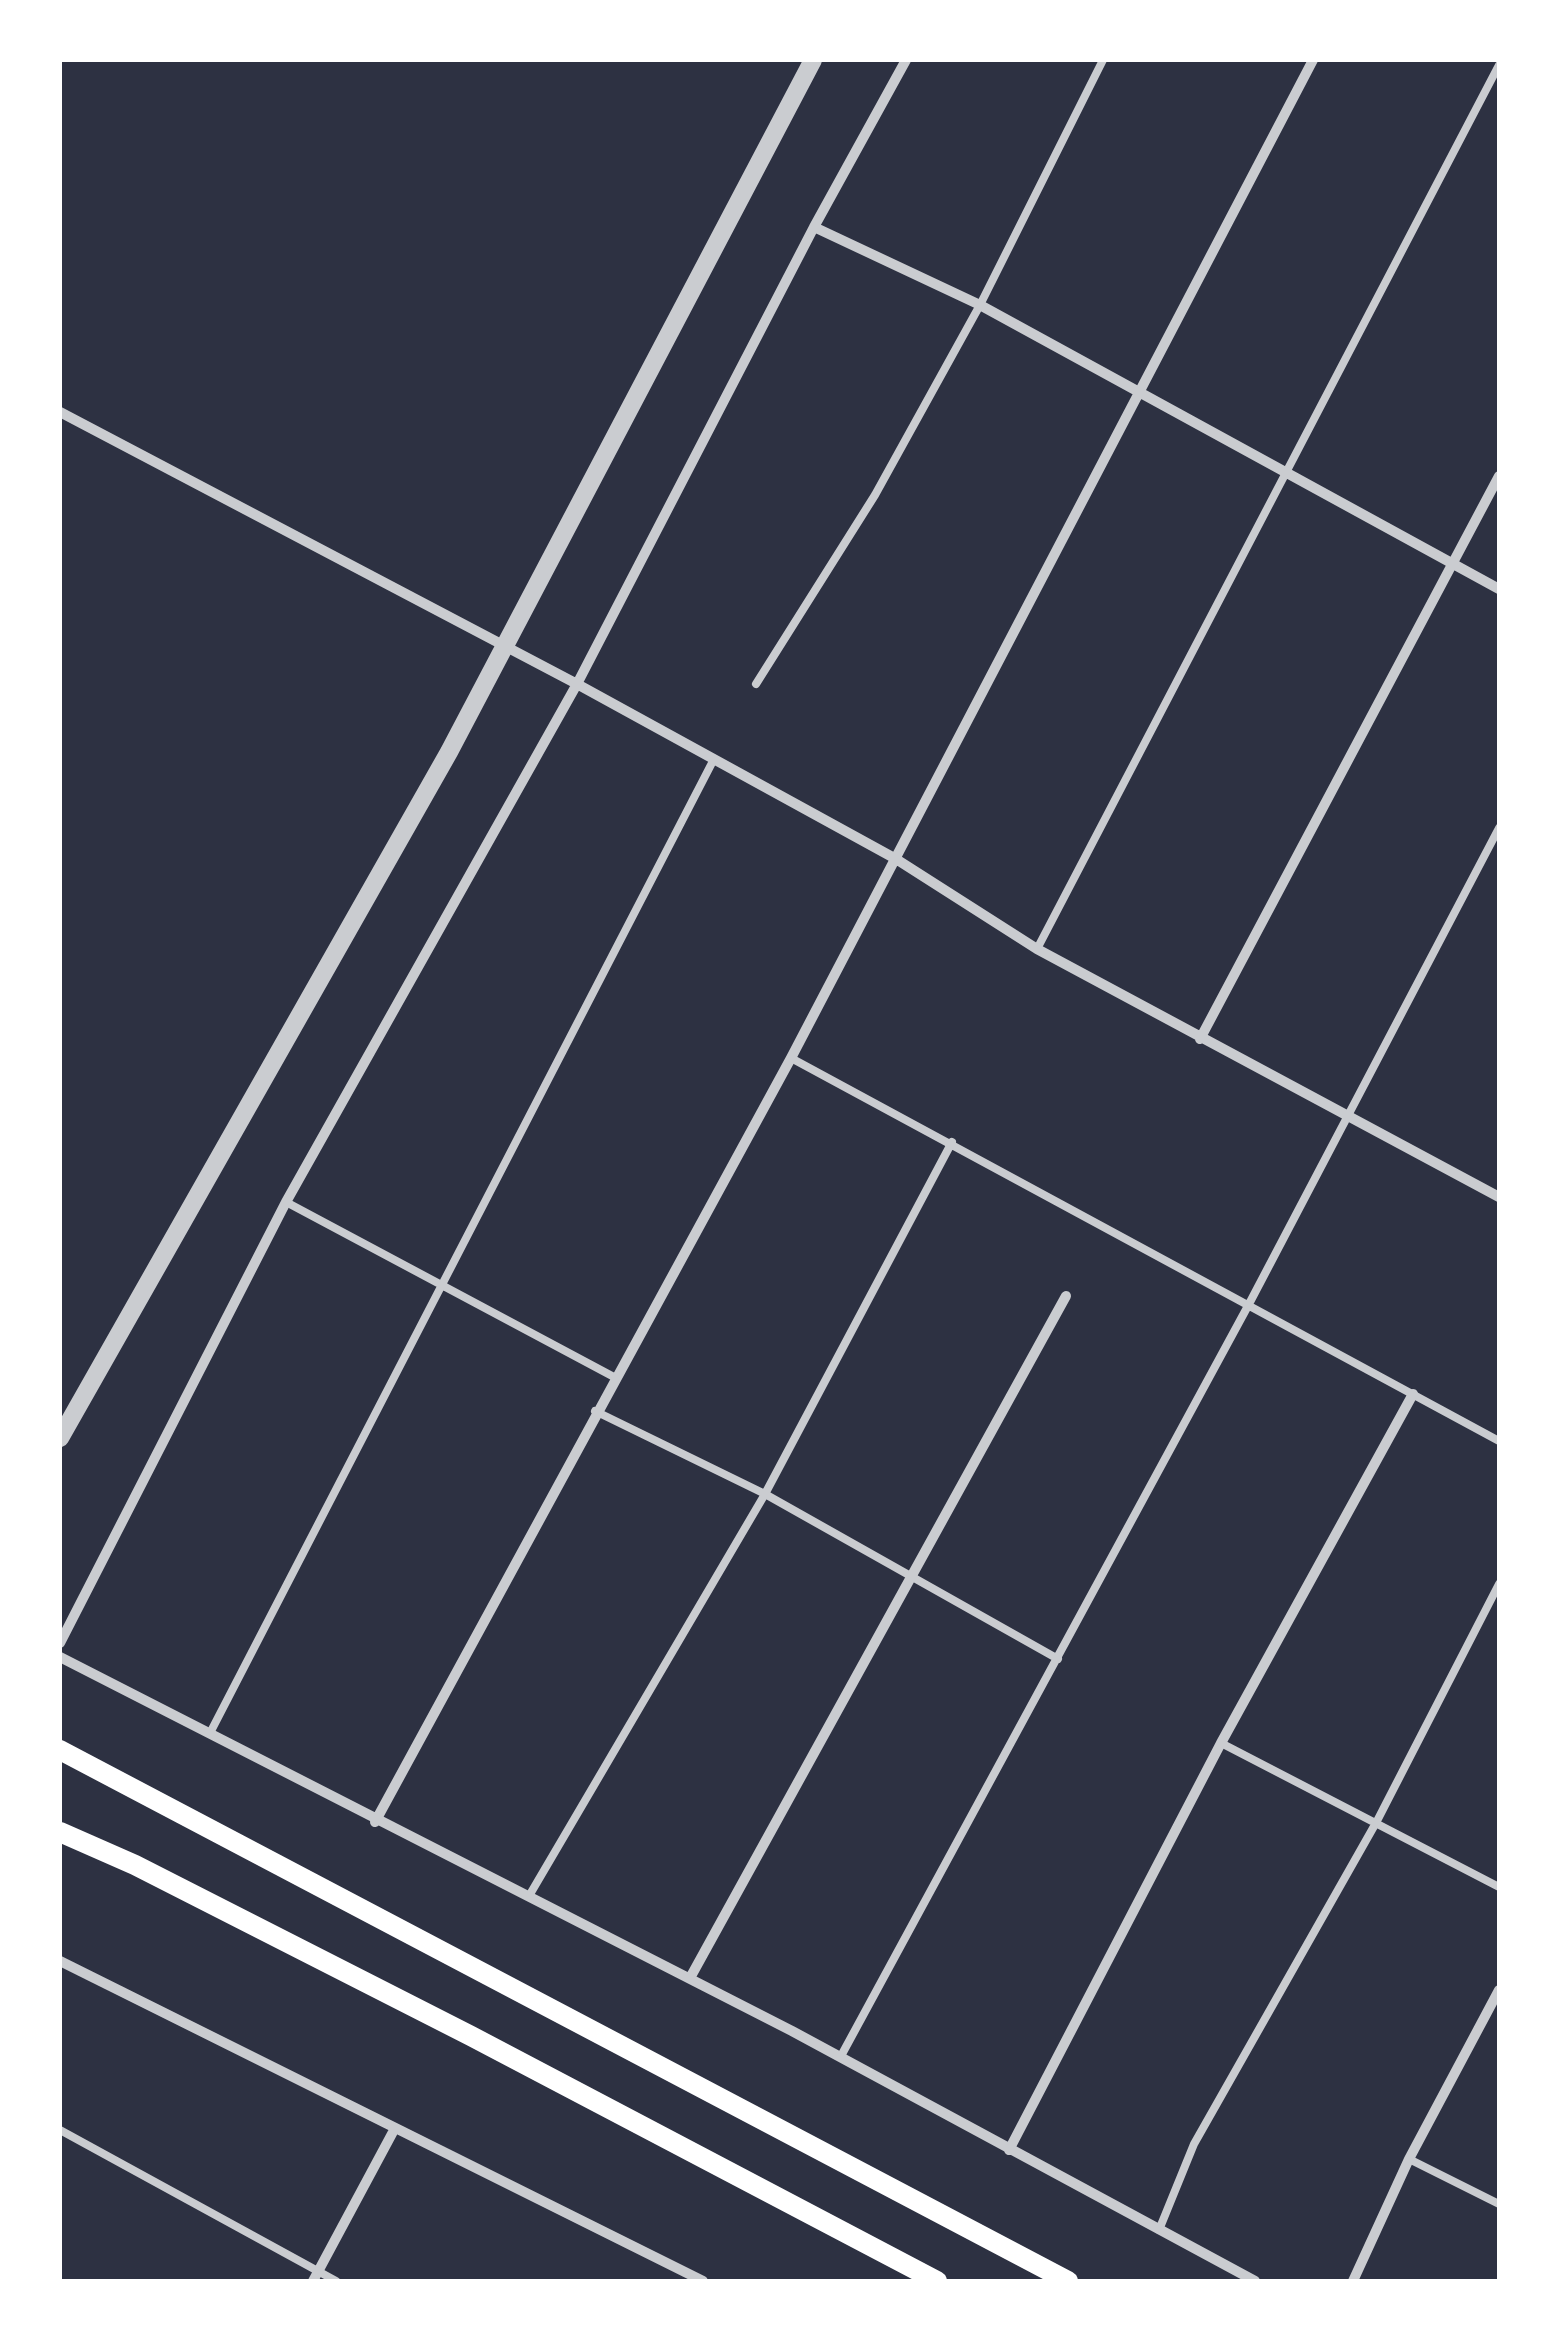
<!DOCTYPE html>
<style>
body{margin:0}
#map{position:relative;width:1559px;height:2341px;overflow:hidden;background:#2d3142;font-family:Ubuntu,sans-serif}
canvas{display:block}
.frame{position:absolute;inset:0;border:62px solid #fff;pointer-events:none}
</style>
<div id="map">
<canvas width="1559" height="2341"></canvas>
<div class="frame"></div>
</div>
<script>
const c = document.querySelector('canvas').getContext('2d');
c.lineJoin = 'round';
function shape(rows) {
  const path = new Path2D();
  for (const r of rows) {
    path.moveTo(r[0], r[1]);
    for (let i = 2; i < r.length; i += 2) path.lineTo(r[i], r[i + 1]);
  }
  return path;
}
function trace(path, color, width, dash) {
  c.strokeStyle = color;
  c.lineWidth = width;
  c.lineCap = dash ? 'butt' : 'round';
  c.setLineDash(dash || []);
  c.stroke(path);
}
trace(shape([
 [756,684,875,495,980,305,1103,60],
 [1037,949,1499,65],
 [791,1058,1499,1441],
 [286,1202,614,1377],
 [595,1411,765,1494,1058,1659],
 [210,1733,714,759],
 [1221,1743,1499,1887],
 [529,1896,765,1494,952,1142],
 [841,2056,1249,1304,1499,828],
 [60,2130,336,2281],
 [1409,2159,1499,2204],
 [1159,2230,1194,2144,1377,1821,1499,1584]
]), '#caccd0', 8);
trace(shape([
 [814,227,980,305,1499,589],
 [60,412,577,684,896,859,1037,949,1499,1197],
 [1200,1039,1499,476],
 [60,1643,286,1202,577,684,814,227,906,60],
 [60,1657,792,2031,1255,2281],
 [375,1822,791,1058,1313,60],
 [60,1961,703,2281],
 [690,1978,1066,1296],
 [1009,2150,1221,1743,1413,1394],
 [313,2281,394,2130],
 [1353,2281,1409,2159,1499,1990]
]), '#caccd0', 10);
trace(shape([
 [60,1438,449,752,813,60]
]), '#caccd0', 18);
trace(shape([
 [60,1750,1068,2281],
 [60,1832,135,1865,471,2036,937,2281]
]), '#fff', 20);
</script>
